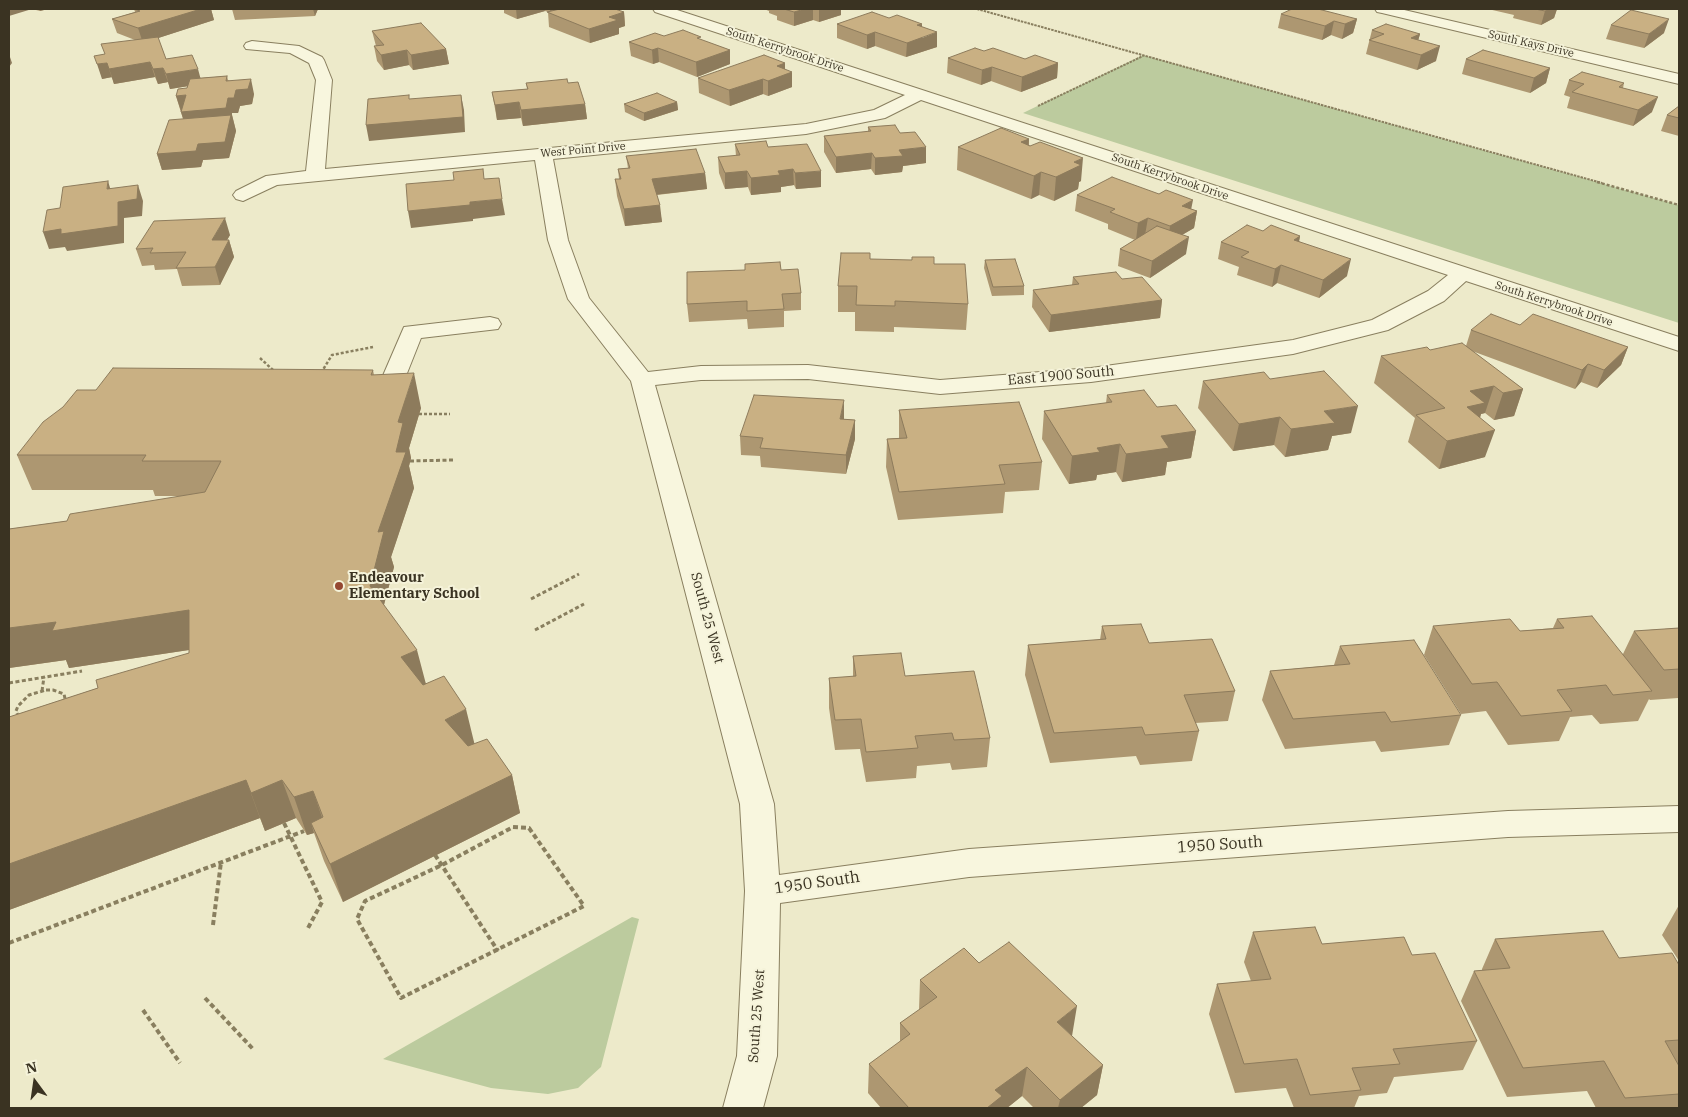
<!DOCTYPE html>
<style>
body{margin:0}
#map{position:relative;width:1688px;height:1117px;overflow:hidden;background:#edeaca;font-family:"IBM Plex Serif",serif}
canvas{display:block}
.frame{position:absolute;inset:0;border:10px solid #3a3322;pointer-events:none}
.north{position:absolute;left:10px;top:1057px;width:50px;height:50px;-webkit-text-stroke:4px #f5f3da;paint-order:stroke;rotate:346deg;font-size:14px;font-weight:700;line-height:20px;text-align:center;color:#3a3322}
.north::after{content:'';display:block;margin:auto;width:18px;height:22px;background:#3a3322;clip-path:polygon(50% 0,100% 100%,50% 72%,0 100%)}
</style>
<div id="map">
<canvas width="1688" height="1117"></canvas>
<div class="frame"></div>
<div class="north">N</div>
</div>
<script>
const c = document.querySelector('canvas').getContext('2d');
c.lineJoin = 'round';
function fill(path, color) {
  c.fillStyle = color;
  c.fill(path, 'evenodd');
}
function shape(rows) {
  const path = new Path2D();
  for (const r of rows) {
    path.moveTo(r[0], r[1]);
    for (let i = 2; i < r.length; i += 2) path.lineTo(r[i], r[i + 1]);
  }
  return path;
}
function trace(path, color, width, dash) {
  c.strokeStyle = color;
  c.lineWidth = width;
  c.lineCap = dash ? 'butt' : 'round';
  c.setLineDash(dash || []);
  c.stroke(path);
}
function drawText(font, color, halo, rows, align = 'center') {
  c.font = font + ' "IBM Plex Serif",serif';
  c.lineWidth = 4;
  c.setLineDash([]);
  c.textBaseline = 'middle';
  c.strokeStyle = halo;
  c.fillStyle = color;
  for (const [text, x, y, turn = 0] of rows) {
    c.save();
    c.translate(x, y);
    c.rotate((+turn || 0) * Math.PI / 180);
    c.textAlign = isNaN(turn) ? turn : align;
    if (halo) c.strokeText(text, 0, 0);
    c.fillText(text, 0, 0);
    c.restore();
  }
}
fill(shape([
 [1143,55,1679,205,1679,323,1023,113],
 [632,917,639,919,601,1067,578,1088,548,1094,491,1088,383,1059]
]), '#bccb9e');
const minor = shape([
 [653,9,674,9,1679,337,1679,351,1466,281,1444,301,1388,330,1293,354,1091,382,940,394,808,379,701,380,655,385,774,804,779,875,969,849,1508,811,1679,806,1679,832,1508,837,969,877,780,903,777,1056,763,1108,723,1108,737,1056,745,891,740,804,631,381,568,299,548,240,535,160,277,185,243,201,236,199,233,195,236,191,266,176,306,171,316,80,309,63,290,53,246,49,244,46,246,43,252,41,299,46,322,57,324,60,332,80,325,169,806,124,874,110,905,95,655,12,653,9],
 [921,100,1448,275,1428,291,1372,320,1293,340,1091,368,940,380,808,365,701,366,648,372,589,298,568,240,553,159,806,134,885,118,921,100],
 [1375,9,1400,9,1679,74,1679,84,1382,13,1377,12,1375,9],
 [490,317,498,319,501,324,498,329,421,338,396,401,392,406,384,408,376,406,372,401,404,327,490,317]
]);
trace(minor, '#897f5f', 2);
trace(shape([
 [977,9,1602,183],
 [1038,106,1143,56]
]), '#897f5f', 2, [2.5, 1]);
trace(shape([
 [1597,182,1679,205],
 [260,358,274,371],
 [321,373,332,355,373,347],
 [419,414,450,414]
]), '#897f5f', 2.5, [3, 2]);
trace(shape([
 [410,461,453,460],
 [531,599,579,574],
 [535,630,584,604],
 [9,683,82,671],
 [46,690,53,690,64,694,66,703,63,708,58,713,42,721,26,722,20,720,16,711,18,706,29,695,46,690],
 [42,691,44,677]
]), '#897f5f', 3, [4, 2.5]);
trace(shape([
 [284,823,322,902,308,928],
 [513,827,529,828,584,906,401,998,357,919,365,901,442,865,513,827],
 [435,855,498,951],
 [213,925,221,862],
 [9,943,304,831],
 [205,998,253,1049],
 [143,1010,180,1063]
]), '#897f5f', 4, [5, 3]);
fill(minor, '#f8f6de');
fill(shape([
 [32,9,48,9,40,11],
 [134,9,211,9,214,20,158,38,166,59,201,78,227,76,228,80,254,94,252,104,240,106,238,113,232,113,232,115,236,131,229,158,203,160,201,167,162,170,157,154,183,119,176,96,187,88,188,86,170,89,168,82,158,84,155,77,114,84,112,77,102,79,105,54,135,40,117,33,112,19,135,12],
 [232,9,318,9,315,16,235,20],
 [504,9,600,9,624,12,625,26,619,28,619,34,590,43,549,27,548,12,545,11,517,19,504,13],
 [764,9,841,9,841,15,819,22,813,20,794,26,777,20,777,16,769,13,769,11],
 [1488,9,1557,9,1554,18,1541,25,1513,18,1514,15],
 [1281,14,1357,19,1353,33,1342,39,1331,35,1322,40,1278,28],
 [889,18,937,47,906,57,875,46,867,49,837,38,837,24],
 [1611,25,1664,33,1644,48,1606,39],
 [1372,30,1420,34,1418,40,1436,61,1417,70,1366,54],
 [372,31,446,49,449,64,413,70,409,65,384,70,377,61,374,46,376,46],
 [664,36,701,40,730,50,730,64,697,77,659,62,653,64,631,56,629,42],
 [984,51,1025,59,1058,63,1057,78,1021,92,991,81,981,85,947,73,948,58],
 [1466,59,1550,68,1546,83,1530,93,1462,74],
 [785,63,785,69,792,87,768,96,763,94,730,106,699,93,698,78],
 [1569,80,1624,83,1623,88,1652,112,1633,126,1567,108,1570,97,1564,95],
 [526,83,568,83,585,104,587,119,523,126,521,118,497,120,492,92,527,89],
 [677,102,678,110,644,121,625,112,624,104],
 [1679,106,1679,136,1661,131,1667,115],
 [868,127,900,133,926,163,903,166,902,172,875,175,871,169,836,173,824,152,824,136,868,132],
 [1029,139,1029,145,1081,181,1079,182,1078,189,1054,201,1039,195,1031,199,957,170,958,147],
 [735,144,768,147,821,187,796,189,794,185,781,187,781,192,751,195,748,187,725,189,719,173,718,157,736,156],
 [626,156,705,173,707,189,657,195,662,222,625,226,617,196,615,179,619,179,618,169,628,168],
 [1077,195,1191,209,1197,211,1194,228,1182,235,1186,254,1150,278,1118,266,1120,249,1135,240,1108,229,1108,224,1075,211],
 [230,235,227,240,229,240,234,257,220,285,182,286,177,269,155,270,154,265,142,266,136,249],
 [1300,236,1299,241,1347,276,1319,298,1277,283,1272,287,1237,275,1239,267,1218,259,1221,242],
 [870,259,934,264,968,304,966,330,894,327,894,332,855,331,855,312,838,312,838,286],
 [985,260,1024,286,1024,295,992,296,984,268],
 [781,270,801,293,801,310,784,311,784,327,748,329,747,319,689,322,687,304],
 [1073,277,1162,300,1160,318,1049,332,1032,307,1033,290,1072,285],
 [1520,325,1628,347,1621,365,1597,388,1581,382,1575,389,1472,351,1523,389,1514,416,1494,420,1485,413,1481,414,1480,418,1485,457,1439,469,1408,442,1415,418,1374,383,1381,356,1466,346,1471,330],
 [373,370,374,375,421,408,409,448,411,458,409,466,414,488,391,557,394,567,384,605,426,684,474,744,512,775,520,813,343,902,324,861,314,833,307,835,296,818,265,831,260,818,9,910,9,717,98,688,189,653,189,650,69,668,66,660,9,668,9,529,67,521,180,496,155,496,153,490,32,490,17,455,96,390],
 [1270,379,1351,433,1332,436,1328,450,1285,457,1274,445,1233,451,1198,408,1203,381],
 [1107,395,1157,407,1196,431,1191,458,1167,462,1165,475,1122,482,1116,472,1097,475,1096,480,1069,484,1042,439,1044,411,1106,403],
 [899,410,1042,462,1039,490,1005,492,1003,513,898,520,886,467,887,439,899,438],
 [844,419,855,420,855,439,846,474,761,467,760,456,741,455,740,436],
 [1557,619,1623,654,1634,631,1679,628,1679,699,1678,698,1650,700,1649,699,1638,721,1600,724,1592,715,1570,717,1559,741,1508,745,1486,711,1461,714,1424,655,1433,626,1520,631,1553,628],
 [1102,626,1149,643,1235,691,1228,721,1195,723,1199,731,1192,761,1140,765,1136,756,1050,763,1025,675,1028,645,1100,640],
 [1340,646,1461,715,1449,745,1381,752,1375,741,1285,749,1262,700,1270,671,1334,665],
 [853,656,905,676,990,738,987,767,952,770,950,763,917,766,916,778,866,782,860,749,835,750,829,708,829,678,853,677],
 [1679,905,1679,961,1662,935],
 [1253,932,1322,944,1412,955,1477,1041,1463,1070,1394,1077,1387,1093,1359,1096,1354,1108,1294,1108,1286,1088,1235,1093,1209,1014,1217,984,1251,981,1244,962],
 [1495,939,1619,958,1679,965,1679,1108,1596,1108,1587,1091,1507,1097,1461,1001,1474,971,1482,970,1482,969],
 [979,963,1072,1036,1103,1065,1097,1095,1081,1108,1034,1108,1022,1096,1007,1108,881,1108,868,1093,869,1064,900,1042,900,1023,919,1010,920,980]
]), '#ad9771');
fill(shape([
 [9,9,32,9,9,16],
 [39,9,48,9,40,11],
 [201,9,211,9,214,20,143,43,138,28],
 [313,9,318,9,315,16],
 [516,9,544,9,545,11,517,19],
 [550,9,566,9,550,13],
 [805,9,813,9,813,20,794,26,794,12],
 [819,9,841,9,841,15,819,22],
 [1544,9,1557,9,1554,18,1541,25,1545,11],
 [624,12,625,26,619,28,619,34,590,43,589,29,609,17],
 [1357,19,1353,33,1342,39,1345,24],
 [1669,19,1664,33,1644,48,1649,34],
 [1334,21,1331,35,1322,40,1325,26],
 [922,24,922,38,937,32,937,47,906,57,907,43,917,25],
 [875,32,875,46,867,49,867,35],
 [1420,34,1416,48,1411,38],
 [1440,46,1436,61,1417,70,1421,55],
 [658,48,659,62,653,64,652,50],
 [446,49,449,64,413,70,411,55],
 [407,50,409,65,384,70,381,55],
 [730,50,730,64,697,77,696,62],
 [9,54,12,63,9,67],
 [150,62,155,77,114,84,109,69],
 [107,63,112,77,102,79,97,64],
 [785,63,785,74,792,72,792,87,768,96,768,81,777,66],
 [1058,63,1057,78,1021,92,1022,77],
 [992,67,991,81,981,85,982,70],
 [163,68,168,82,158,84,153,69],
 [1550,68,1546,83,1530,93,1534,78],
 [198,69,202,84,170,89,166,74],
 [251,79,254,94,252,104,240,106,238,113,232,113,232,115,236,131,229,158,203,160,201,167,162,170,157,154,186,127,181,112,236,90],
 [763,79,763,94,730,106,729,90],
 [186,95,190,110,181,111,176,96],
 [461,95,464,110,465,132,369,141,366,125],
 [1658,97,1652,112,1633,126,1638,110],
 [519,102,521,118,497,120,495,105],
 [677,102,678,110,644,121,644,113],
 [585,104,587,119,523,126,521,110],
 [1029,139,1027,162,1021,142],
 [926,147,926,163,903,166,902,172,875,175,875,158,899,150],
 [872,153,871,169,836,173,836,157],
 [1083,158,1081,181,1079,182,1078,189,1054,201,1056,177,1074,162],
 [793,169,794,185,781,187,781,192,751,195,751,178,778,171],
 [747,171,748,187,725,189,725,173],
 [821,171,821,187,796,189,795,173],
 [1041,172,1039,195,1031,199,1034,176],
 [705,173,707,189,653,195,652,179],
 [108,181,113,198,107,189],
 [138,185,143,201,142,216,124,218,124,243,67,251,65,247,49,249,43,232,118,202],
 [502,199,505,215,473,219,473,221,411,228,408,211,470,202],
 [1193,200,1190,215,1197,211,1194,228,1168,243,1170,226,1182,206],
 [660,205,662,222,625,226,624,209],
 [225,218,230,235,217,257,212,240],
 [1148,218,1145,235,1136,240,1138,223],
 [1300,236,1297,253,1294,240],
 [1189,237,1186,254,1150,278,1152,261],
 [229,240,234,257,220,285,215,267],
 [1351,259,1347,276,1319,298,1323,280],
 [1281,265,1277,283,1272,287,1275,269],
 [1162,300,1160,318,1049,332,1051,315],
 [1628,347,1621,365,1597,388,1604,370],
 [1588,364,1581,382,1575,389,1582,370],
 [414,373,421,408,409,448,411,458,409,466,414,488,391,557,394,567,379,623,370,586,378,532,396,452,398,422],
 [1494,386,1485,413,1481,414,1476,430,1458,435,1470,391],
 [1523,389,1514,416,1494,420,1503,393],
 [844,400,844,419,840,419],
 [1358,406,1351,433,1332,436,1328,450,1285,457,1291,429,1324,411],
 [1280,417,1274,445,1233,451,1239,424],
 [855,420,855,439,846,474,846,455],
 [1495,430,1485,457,1439,469,1447,441],
 [1196,431,1191,458,1167,462,1165,475,1122,482,1126,454,1161,436],
 [1120,444,1116,472,1097,475,1096,480,1069,484,1072,456,1097,448],
 [189,610,202,648,69,668,66,660,9,668,9,628,56,622],
 [417,650,427,688,411,695,401,657],
 [466,709,475,746,454,758,445,720],
 [512,775,520,813,343,902,330,864],
 [246,780,260,818,9,910,9,864],
 [282,780,296,818,265,831,251,793],
 [313,791,326,829,311,823,314,833,307,835,294,797],
 [1077,1006,1072,1036,1057,1022],
 [1103,1065,1097,1095,1081,1108,1058,1108,1060,1100],
 [1027,1067,1022,1096,1007,1108,987,1108,995,1090]
]), '#8d7b5c');
const building = shape([
 [134,9,201,9,138,28,112,19,140,11,134,9],
 [560,9,615,9,624,12,609,17,618,20,589,29,547,12,560,9],
 [784,9,805,9,794,12,784,9],
 [1292,9,1318,9,1357,19,1345,24,1334,21,1325,26,1281,14,1292,9],
 [1535,9,1550,9,1545,11,1535,9],
 [1631,10,1669,19,1649,34,1611,25,1631,10],
 [872,12,889,18,897,15,922,24,917,25,937,32,907,43,875,32,867,35,837,24,872,12],
 [421,23,446,49,411,55,407,50,381,55,374,46,384,45,372,31,421,23],
 [1386,24,1420,34,1411,38,1440,46,1421,55,1369,40,1384,34,1372,30,1386,24],
 [683,30,701,37,697,38,730,50,696,62,658,48,652,50,629,42,655,33,664,36,683,30],
 [158,37,166,59,192,55,198,69,166,74,163,68,153,69,150,62,109,69,107,63,97,64,94,56,105,54,101,44,158,37],
 [975,48,984,51,993,48,1025,59,1035,55,1058,63,1022,77,992,67,982,70,948,58,975,48],
 [1483,50,1550,68,1534,78,1466,59,1483,50],
 [764,55,785,63,777,66,792,72,768,81,763,79,729,90,698,78,764,55],
 [1582,72,1624,83,1619,87,1658,97,1638,110,1572,92,1584,84,1569,80,1582,72],
 [227,76,226,81,251,79,248,89,236,90,234,98,228,98,226,108,181,112,186,95,176,96,178,89,187,88,190,79,227,76],
 [567,79,568,83,578,82,585,104,521,110,519,102,495,105,492,92,528,89,526,83,567,79],
 [657,93,677,102,644,113,624,104,657,93],
 [409,95,409,99,461,95,463,117,366,125,368,99,409,95],
 [1679,106,1679,118,1667,115,1679,106],
 [231,115,225,142,198,144,196,151,157,154,169,120,231,115],
 [895,125,900,133,915,132,926,147,899,150,903,156,875,158,872,153,836,157,824,136,871,131,868,127,895,125],
 [1001,128,1029,139,1021,142,1030,146,1040,142,1083,158,1074,162,1081,165,1056,177,1041,172,1034,176,958,147,1001,128],
 [766,141,768,147,807,144,821,171,795,173,793,169,778,171,780,175,751,178,747,171,725,173,718,157,740,155,735,144,766,141],
 [696,149,705,173,652,179,660,205,624,209,615,179,621,179,618,169,630,168,626,156,696,149],
 [483,169,484,179,499,178,502,199,470,202,470,205,408,211,406,184,454,180,453,172,483,169],
 [1112,177,1159,194,1166,190,1193,200,1182,206,1197,211,1170,226,1148,218,1138,223,1110,212,1115,209,1077,195,1112,177],
 [108,181,107,189,138,185,137,199,118,202,118,226,61,234,61,229,43,232,47,210,60,208,63,187,108,181],
 [225,218,212,240,229,240,215,267,176,268,186,252,150,253,153,248,136,249,154,221,225,218],
 [1247,225,1263,231,1271,225,1300,236,1294,240,1351,259,1323,280,1281,265,1275,269,1241,257,1249,252,1221,242,1247,225],
 [1157,226,1189,237,1152,261,1120,249,1157,226],
 [841,253,870,253,870,259,912,260,912,257,934,257,934,264,965,264,968,304,895,301,895,306,856,305,857,286,838,286,841,253],
 [1015,259,1024,286,993,287,985,260,1015,259],
 [780,262,781,270,798,269,801,293,782,294,784,309,747,311,747,301,687,304,687,272,745,270,745,264,780,262],
 [1116,272,1122,279,1142,277,1162,300,1051,315,1033,290,1079,284,1073,277,1116,272],
 [1491,314,1520,325,1533,314,1628,347,1604,370,1588,364,1582,370,1471,330,1491,314],
 [1462,343,1523,389,1503,393,1494,386,1470,391,1485,403,1467,407,1495,430,1447,441,1416,415,1445,408,1381,356,1427,347,1430,350,1462,343],
 [113,368,373,370,371,375,414,373,398,422,403,423,396,452,406,452,378,532,384,531,370,586,417,650,401,657,423,685,444,676,466,709,445,720,468,746,487,739,512,775,330,864,311,823,323,817,313,791,294,797,282,780,251,793,246,780,9,864,9,717,98,688,96,680,189,653,189,610,52,631,56,622,9,628,9,529,67,521,70,514,205,492,221,461,142,461,146,455,17,455,43,422,63,407,77,390,96,390,113,368],
 [1324,371,1358,406,1324,411,1335,423,1291,429,1280,417,1239,424,1203,381,1264,372,1270,379,1324,371],
 [1144,390,1157,407,1176,405,1196,431,1161,436,1169,448,1126,454,1120,444,1097,448,1100,452,1072,456,1044,411,1112,402,1107,395,1144,390],
 [754,395,844,400,840,419,855,420,846,455,760,448,763,438,740,436,754,395],
 [1019,402,1042,462,999,465,1005,484,899,492,887,439,907,438,899,410,1019,402],
 [1592,616,1652,691,1613,695,1606,685,1557,690,1572,711,1521,716,1497,682,1472,684,1433,626,1510,619,1520,631,1564,628,1557,619,1592,616],
 [1141,624,1149,643,1212,639,1235,691,1184,695,1199,731,1145,735,1142,727,1054,733,1028,645,1106,639,1102,626,1141,624],
 [1679,628,1679,669,1664,670,1634,631,1679,628],
 [1414,640,1461,715,1391,722,1385,712,1293,719,1270,671,1350,664,1340,646,1414,640],
 [901,653,905,676,974,671,990,738,954,740,952,733,915,736,918,748,866,752,861,719,835,720,829,678,856,676,853,656,901,653],
 [1315,927,1322,944,1404,937,1412,955,1435,953,1477,1041,1393,1049,1400,1064,1352,1068,1361,1090,1310,1095,1297,1059,1244,1064,1217,984,1271,979,1253,932,1315,927],
 [1603,931,1619,958,1672,953,1679,965,1679,1040,1665,1041,1679,1066,1679,1094,1625,1098,1604,1061,1523,1068,1474,971,1510,968,1495,939,1603,931],
 [1009,942,1077,1006,1057,1022,1103,1065,1060,1100,1027,1067,995,1090,1002,1096,987,1108,909,1108,869,1064,910,1034,900,1023,937,997,920,980,964,948,979,963,1009,942]
]);
fill(building, '#c9b083');
trace(building, '#8d7b5c', 1);
for (const [x, y, r, color] of [
 [339,586,5,"#954832"]
]) {
  const dot = new Path2D();
  dot.arc(x, y, r, 0, 2 * Math.PI);
  c.fillStyle = color;
  c.fill(dot);
  trace(dot, '#f5f3da', 2);
}
drawText('11px', '#3a3322', '#f5f3da', [
 ["South Kays Drive",1531,44,13],
 ["South Kerrybrook Drive",785,50,18],
 ["West Point Drive",583,150,-5],
 ["South Kerrybrook Drive",1170,177,19],
 ["South Kerrybrook Drive",1554,304,18]
]);
drawText('14px', '#3a3322', '#f5f3da', [
 ["East 1900 South",1061,376,-5],
 ["South 25 West",707,618,75],
 ["South 25 West",757,1016,-86]
]);
drawText('bold 14px', '#3a3322', '#f5f3da', [
 ["Endeavour",349,578],
 ["Elementary School",349,594]
], 'left');
drawText('16px', '#3a3322', '#f5f3da', [
 ["1950 South",1220,845,-4],
 ["1950 South",817,883,-8]
]);
</script>
